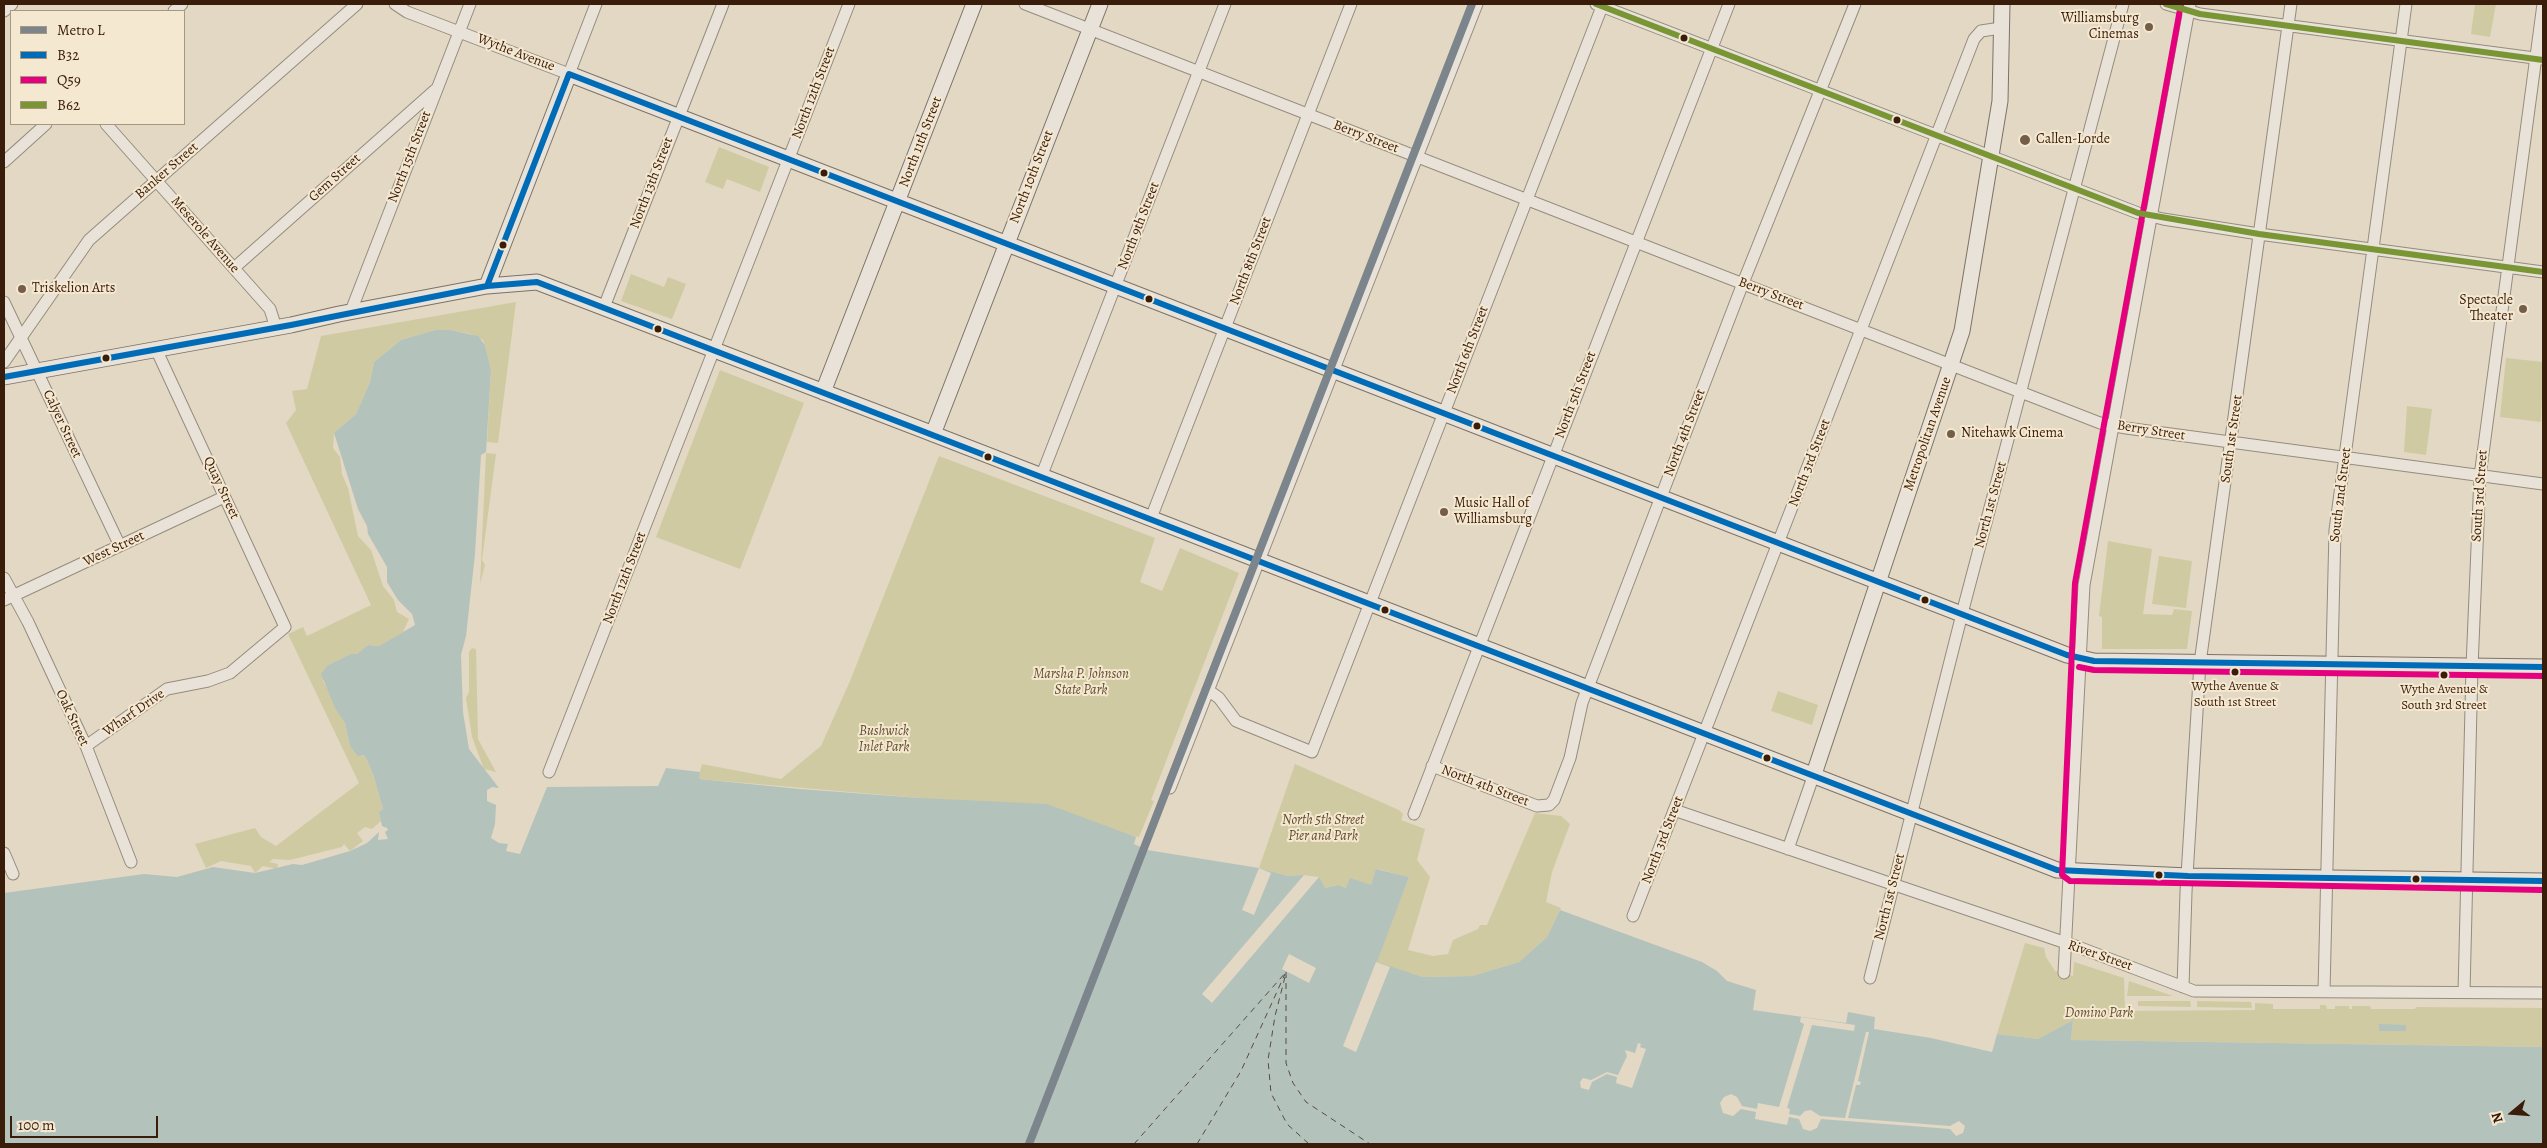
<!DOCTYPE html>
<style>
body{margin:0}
#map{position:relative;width:2547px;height:1148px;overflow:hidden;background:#e3d8c3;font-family:Alegreya,serif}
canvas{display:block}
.frame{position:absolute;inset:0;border:5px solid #391c09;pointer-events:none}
.legend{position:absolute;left:10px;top:10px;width:175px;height:115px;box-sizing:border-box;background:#f5e8d0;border:1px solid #aa9680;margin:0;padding:6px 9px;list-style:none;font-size:15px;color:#391c09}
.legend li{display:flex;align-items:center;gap:10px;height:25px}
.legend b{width:25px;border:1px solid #aa9680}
.north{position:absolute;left:2487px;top:1088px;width:50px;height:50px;-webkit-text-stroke:4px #f5e8d0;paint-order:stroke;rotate:252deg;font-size:14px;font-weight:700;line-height:20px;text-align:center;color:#391c09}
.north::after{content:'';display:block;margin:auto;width:18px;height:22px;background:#391c09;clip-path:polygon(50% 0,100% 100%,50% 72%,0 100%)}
.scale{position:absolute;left:10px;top:1116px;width:148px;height:22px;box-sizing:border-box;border:2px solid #391c09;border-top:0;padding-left:6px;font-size:15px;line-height:18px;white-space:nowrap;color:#391c09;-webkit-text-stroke:4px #f5e8d0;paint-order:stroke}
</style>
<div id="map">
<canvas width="2547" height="1148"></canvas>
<div class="frame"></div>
<ul class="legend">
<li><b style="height:6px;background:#7c858c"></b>Metro L</li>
<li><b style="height:6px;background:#006cb7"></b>B32</li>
<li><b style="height:6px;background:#e5007d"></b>Q59</li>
<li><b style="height:6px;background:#799534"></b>B62</li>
</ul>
<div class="north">N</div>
<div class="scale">100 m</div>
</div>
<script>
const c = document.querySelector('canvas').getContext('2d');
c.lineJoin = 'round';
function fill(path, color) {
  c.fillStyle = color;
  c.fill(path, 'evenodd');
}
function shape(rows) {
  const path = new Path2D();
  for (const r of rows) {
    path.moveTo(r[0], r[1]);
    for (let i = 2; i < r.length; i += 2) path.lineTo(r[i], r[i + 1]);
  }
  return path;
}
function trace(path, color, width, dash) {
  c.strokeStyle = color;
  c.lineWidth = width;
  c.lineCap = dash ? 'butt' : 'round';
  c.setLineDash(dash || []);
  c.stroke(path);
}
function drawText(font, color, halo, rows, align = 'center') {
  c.font = font + ' Alegreya,serif';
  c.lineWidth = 4;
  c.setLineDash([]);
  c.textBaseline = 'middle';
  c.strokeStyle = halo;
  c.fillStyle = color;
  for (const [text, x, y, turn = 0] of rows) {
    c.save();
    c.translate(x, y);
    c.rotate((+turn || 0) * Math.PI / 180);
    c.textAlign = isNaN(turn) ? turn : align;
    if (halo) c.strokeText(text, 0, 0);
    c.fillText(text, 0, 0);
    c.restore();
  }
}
fill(shape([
 [2475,4,2496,4,2490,37,2471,34],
 [719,147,769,167,760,192,727,179,723,189,705,182],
 [631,274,664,287,668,277,686,284,672,319,621,301],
 [516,302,498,443,487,442,491,370,485,345,483,340,471,334,450,330,435,330,401,340,374,362,370,382,356,414,334,433,333,448,340,457,342,474,348,488,358,536,371,550,383,586,394,600,397,612,409,619,403,632,379,646,368,645,357,654,351,654,328,665,323,681,345,723,350,746,366,758,373,774,383,809,379,812,381,821,372,829,365,827,357,833,363,841,350,851,344,844,342,847,290,860,273,859,269,862,278,864,277,869,263,866,255,873,251,866,221,861,206,868,195,844,255,828,261,837,276,846,359,783,288,634,303,627,307,636,371,605,286,423,296,410,292,391,307,389,321,336],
 [2506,358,2543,362,2541,422,2500,417],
 [720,370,804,403,740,569,656,537],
 [2407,406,2432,409,2426,455,2404,452],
 [486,453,496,454,482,560,485,565,480,584],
 [939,456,1155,538,1140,582,1162,591,1180,548,1239,573,1151,800,1154,801,1139,837,920,798,698,779,702,764,781,779,821,746,850,681],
 [2108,541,2152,549,2143,614,2172,615,2174,609,2192,611,2187,649,2102,649,2102,617,2099,616],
 [2159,556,2192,561,2186,608,2152,604],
 [472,648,476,649,478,739,496,772,484,769,472,737,466,698,469,692,469,652],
 [1778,691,1818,705,1812,725,1771,711],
 [1295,764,1399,810,1403,814,1401,820,1425,829,1417,860,1430,877,1408,950,1433,956,1448,954,1453,940,1478,929,1480,925,1487,925,1535,813,1561,816,1570,824,1552,872,1546,902,1561,908,1547,937,1519,962,1472,976,1423,977,1390,967,1343,1046,1409,877,1377,869,1371,885,1346,888,1338,885,1325,888,1304,875,1288,876,1259,868],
 [2025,943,2044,948,2046,957,2055,971,2073,976,2074,962,2124,978,2125,1011,2255,1010,2255,1003,2273,1004,2273,1009,2320,1009,2320,1005,2326,1005,2327,1009,2335,1009,2335,1006,2349,1006,2349,1009,2352,1009,2352,1006,2370,1006,2371,1009,2415,1009,2416,1007,2543,1008,2543,1047,2071,1040,2073,1020,2038,1039,1997,1034],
 [2129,981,2173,996,2127,996],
 [2138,1001,2190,1001,2191,1007,2138,1006],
 [2197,1001,2251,1002,2252,1008,2197,1007]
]), '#d0caa3');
fill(shape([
 [435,330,450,330,478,336,485,345,491,370,486,452,481,455,475,554,466,636,461,655,463,712,469,749,499,788,492,787,487,790,487,801,496,805,495,824,491,838,499,843,508,844,506,851,520,854,547,787,658,786,666,768,700,772,699,779,800,789,920,798,1047,804,1136,837,1134,844,1147,850,1259,868,1288,876,1304,875,1319,877,1325,888,1338,885,1346,888,1350,878,1371,885,1376,869,1409,877,1377,962,1423,977,1472,976,1519,962,1547,937,1560,910,1702,962,1717,971,1727,981,1756,990,1753,1010,1846,1023,1848,1012,1875,1017,1874,1029,1931,1038,1992,1052,1997,1034,2038,1039,2073,1020,2071,1040,2543,1047,2543,1144,4,1144,4,893,144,874,177,877,213,867,255,873,293,864,302,865,350,851,367,843,379,832,378,840,388,839,385,832,388,830,387,828,382,826,379,812,383,809,373,774,366,758,363,755,358,756,350,746,345,723,335,708,321,674,328,665,351,654,357,654,368,645,379,646,415,625,412,614,398,600,387,582,387,567,368,534,367,526,358,509,334,433,356,414,370,382,374,362,401,340],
 [2379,1024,2406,1025,2406,1031,2379,1031]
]), '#b4c2bc');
fill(shape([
 [1259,868,1271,873,1254,915,1242,910],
 [1304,875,1319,877,1212,1003,1202,994],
 [1289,954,1316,968,1309,983,1282,969],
 [1376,962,1390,967,1356,1052,1343,1046],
 [1801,1017,1855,1025,1854,1031,1812,1025,1787,1108,1790,1109,1789,1114,1800,1116,1805,1111,1811,1110,1820,1116,1845,1118,1866,1032,1869,1032,1858,1081,1861,1082,1860,1085,1856,1085,1848,1118,1950,1126,1959,1121,1965,1126,1963,1133,1956,1136,1950,1129,1821,1119,1817,1128,1810,1131,1803,1129,1799,1119,1789,1117,1787,1125,1755,1119,1756,1112,1741,1109,1733,1116,1723,1113,1720,1103,1724,1097,1731,1094,1737,1097,1742,1106,1757,1109,1758,1103,1779,1107,1804,1024,1800,1022],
 [1638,1043,1641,1044,1640,1047,1646,1049,1632,1088,1616,1083,1617,1077,1607,1074,1592,1082,1589,1090,1581,1088,1580,1082,1583,1078,1591,1080,1607,1072,1618,1075,1627,1056,1625,1050,1635,1053]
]), '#e3d8c3');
trace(shape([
 [1286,972,1286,1063,1293,1083,1306,1102,1370,1144],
 [1285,977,1275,1016,1268,1060,1271,1093,1287,1124,1309,1144],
 [1134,1144,1287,971],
 [1197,1144,1241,1071,1285,974]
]), '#584b3e', 1, [6, 5]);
const street = shape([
 [395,4,407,12,569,74,596,4],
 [1025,4,2100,423,2126,428,2543,484],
 [1596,4,2138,213,2163,219,2259,234,2543,272],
 [2166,4,2200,14,2542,59],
 [4,11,12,4],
 [174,11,182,4],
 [106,124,270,309,276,328],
 [4,162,46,124],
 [234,268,435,90],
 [4,302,120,546],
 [604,307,723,4],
 [351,311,470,4],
 [4,362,89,240,357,4],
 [1041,477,1225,4],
 [1151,518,1351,4],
 [4,578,28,622,86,746,131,862],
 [4,600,224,497],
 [1208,690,1219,698,1236,721,1312,752,1603,4],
 [86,746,167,689,208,681,230,673,285,627,156,349],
 [1432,766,1537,806,1549,805,1554,800,1570,758,1582,703,1743,283,1855,4],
 [549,772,849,4],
 [1170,788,1477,4],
 [1674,810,2078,947,2194,991,2543,993],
 [1414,814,1729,4],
 [1788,849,1813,777],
 [4,853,13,874],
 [1633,916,1974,39,1981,31,2001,28],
 [2064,973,2084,585,2190,4],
 [1870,978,1964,606,2123,4],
 [2183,987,2186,892,2200,663,2291,4],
 [2324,991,2335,530,2406,4],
 [2464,992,2472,667,2480,476,2543,4]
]);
const secondary = shape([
 [487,286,569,74,2067,655,2094,661,2543,667],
 [4,377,291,325,339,314,487,286,537,282,923,430,2057,870,2188,876,2543,881],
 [823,392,974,4],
 [933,434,1100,4],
 [1813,777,1962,331,2000,101,2002,4]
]);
trace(street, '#958c7e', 13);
trace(secondary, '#7d7266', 17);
trace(street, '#e8e2d8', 11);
trace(secondary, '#e8e2d8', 15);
trace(shape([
 [487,286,569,74,2067,655,2094,661,2543,667],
 [4,377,291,325,487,286,537,282,2057,870,2188,876,2543,881]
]), '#006cb7', 6);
trace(shape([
 [2181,4,2075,583,2062,875,2070,881,2543,890],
 [2079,667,2094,670,2543,676]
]), '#e5007d', 6);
trace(shape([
 [1596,4,2138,213,2259,234,2543,272],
 [2166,4,2200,14,2543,60]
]), '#799534', 6);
trace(shape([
 [1029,1144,1472,4]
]), '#7c858c', 8);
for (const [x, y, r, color] of [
 [2149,27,5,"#745e4a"],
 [1684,38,4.5,"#391c09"],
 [1897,120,4.5,"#391c09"],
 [2025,140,6,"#745e4a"],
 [824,173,4.5,"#391c09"],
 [503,245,4.5,"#391c09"],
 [22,289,5,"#745e4a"],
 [1149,299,4.5,"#391c09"],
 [2523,309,5,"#745e4a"],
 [658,329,4.5,"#391c09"],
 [106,358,4.5,"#391c09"],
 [1477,426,4.5,"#391c09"],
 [1951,434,5,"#745e4a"],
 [988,457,4.5,"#391c09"],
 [1444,512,5,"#745e4a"],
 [1925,600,4.5,"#391c09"],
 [1385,610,4.5,"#391c09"],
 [2235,672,4.5,"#391c09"],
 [2444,675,4.5,"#391c09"],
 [1767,758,4.5,"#391c09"],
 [2159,875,4.5,"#391c09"],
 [2416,879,4.5,"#391c09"]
]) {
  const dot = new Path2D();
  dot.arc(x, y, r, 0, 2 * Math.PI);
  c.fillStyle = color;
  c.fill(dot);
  trace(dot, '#f5e8d0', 2);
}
drawText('13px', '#391c09', '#f5e8d0', [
 ["Wythe Avenue &",2235,687],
 ["South 1st Street",2235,703],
 ["Wythe Avenue &",2444,690],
 ["South 3rd Street",2444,706]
]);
drawText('14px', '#391c09', '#f5e8d0', [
 ["Williamsburg",2139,19,"right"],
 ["Cinemas",2139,35,"right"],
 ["Callen-Lorde",2036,140],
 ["Triskelion Arts",32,289],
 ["Spectacle",2513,301,"right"],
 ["Theater",2513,317,"right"],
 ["Nitehawk Cinema",1961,434],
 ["Music Hall of",1454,504],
 ["Williamsburg",1454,520]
], 'left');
drawText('14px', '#391c09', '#f5e8d0', [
 ["Wythe Avenue",516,53,21],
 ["North 12th Street",814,93,-69],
 ["Berry Street",1366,137,21],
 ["North 11th Street",921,142,-69],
 ["North 15th Street",410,157,-69],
 ["Banker Street",167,171,-41],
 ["North 10th Street",1032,177,-69],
 ["Gem Street",335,178,-42],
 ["North 13th Street",652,183,-69],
 ["North 9th Street",1139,226,-69],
 ["Meserole Avenue",205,235,49],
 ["North 8th Street",1251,261,-69],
 ["Berry Street",1771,294,21],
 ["North 6th Street",1468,350,-69],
 ["North 5th Street",1576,395,-69],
 ["Calyer Street",62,424,65],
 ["Berry Street",2151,431,9],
 ["North 4th Street",1685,433,-69],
 ["Metropolitan Avenue",1928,434,-71],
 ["South 1st Street",2232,439,-82],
 ["North 3rd Street",1810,463,-69],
 ["Quay Street",221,488,65],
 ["South 2nd Street",2341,495,-83],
 ["South 3rd Street",2480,496,-86],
 ["North 1st Street",1991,505,-75],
 ["West Street",114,549,-25],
 ["North 12th Street",625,578,-69],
 ["Wharf Drive",134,713,-35],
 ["Oak Street",72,718,65],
 ["North 4th Street",1485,786,21],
 ["North 3rd Street",1663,840,-69],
 ["North 1st Street",1890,897,-76],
 ["River Street",2100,956,19]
]);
drawText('italic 14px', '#624d2f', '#f5e8d0', [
 ["Marsha P. Johnson",1081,675],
 ["State Park",1081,691],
 ["Bushwick",884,732],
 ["Inlet Park",884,748],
 ["North 5th Street",1323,821],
 ["Pier and Park",1323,837],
 ["Domino Park",2099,1014]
]);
</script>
